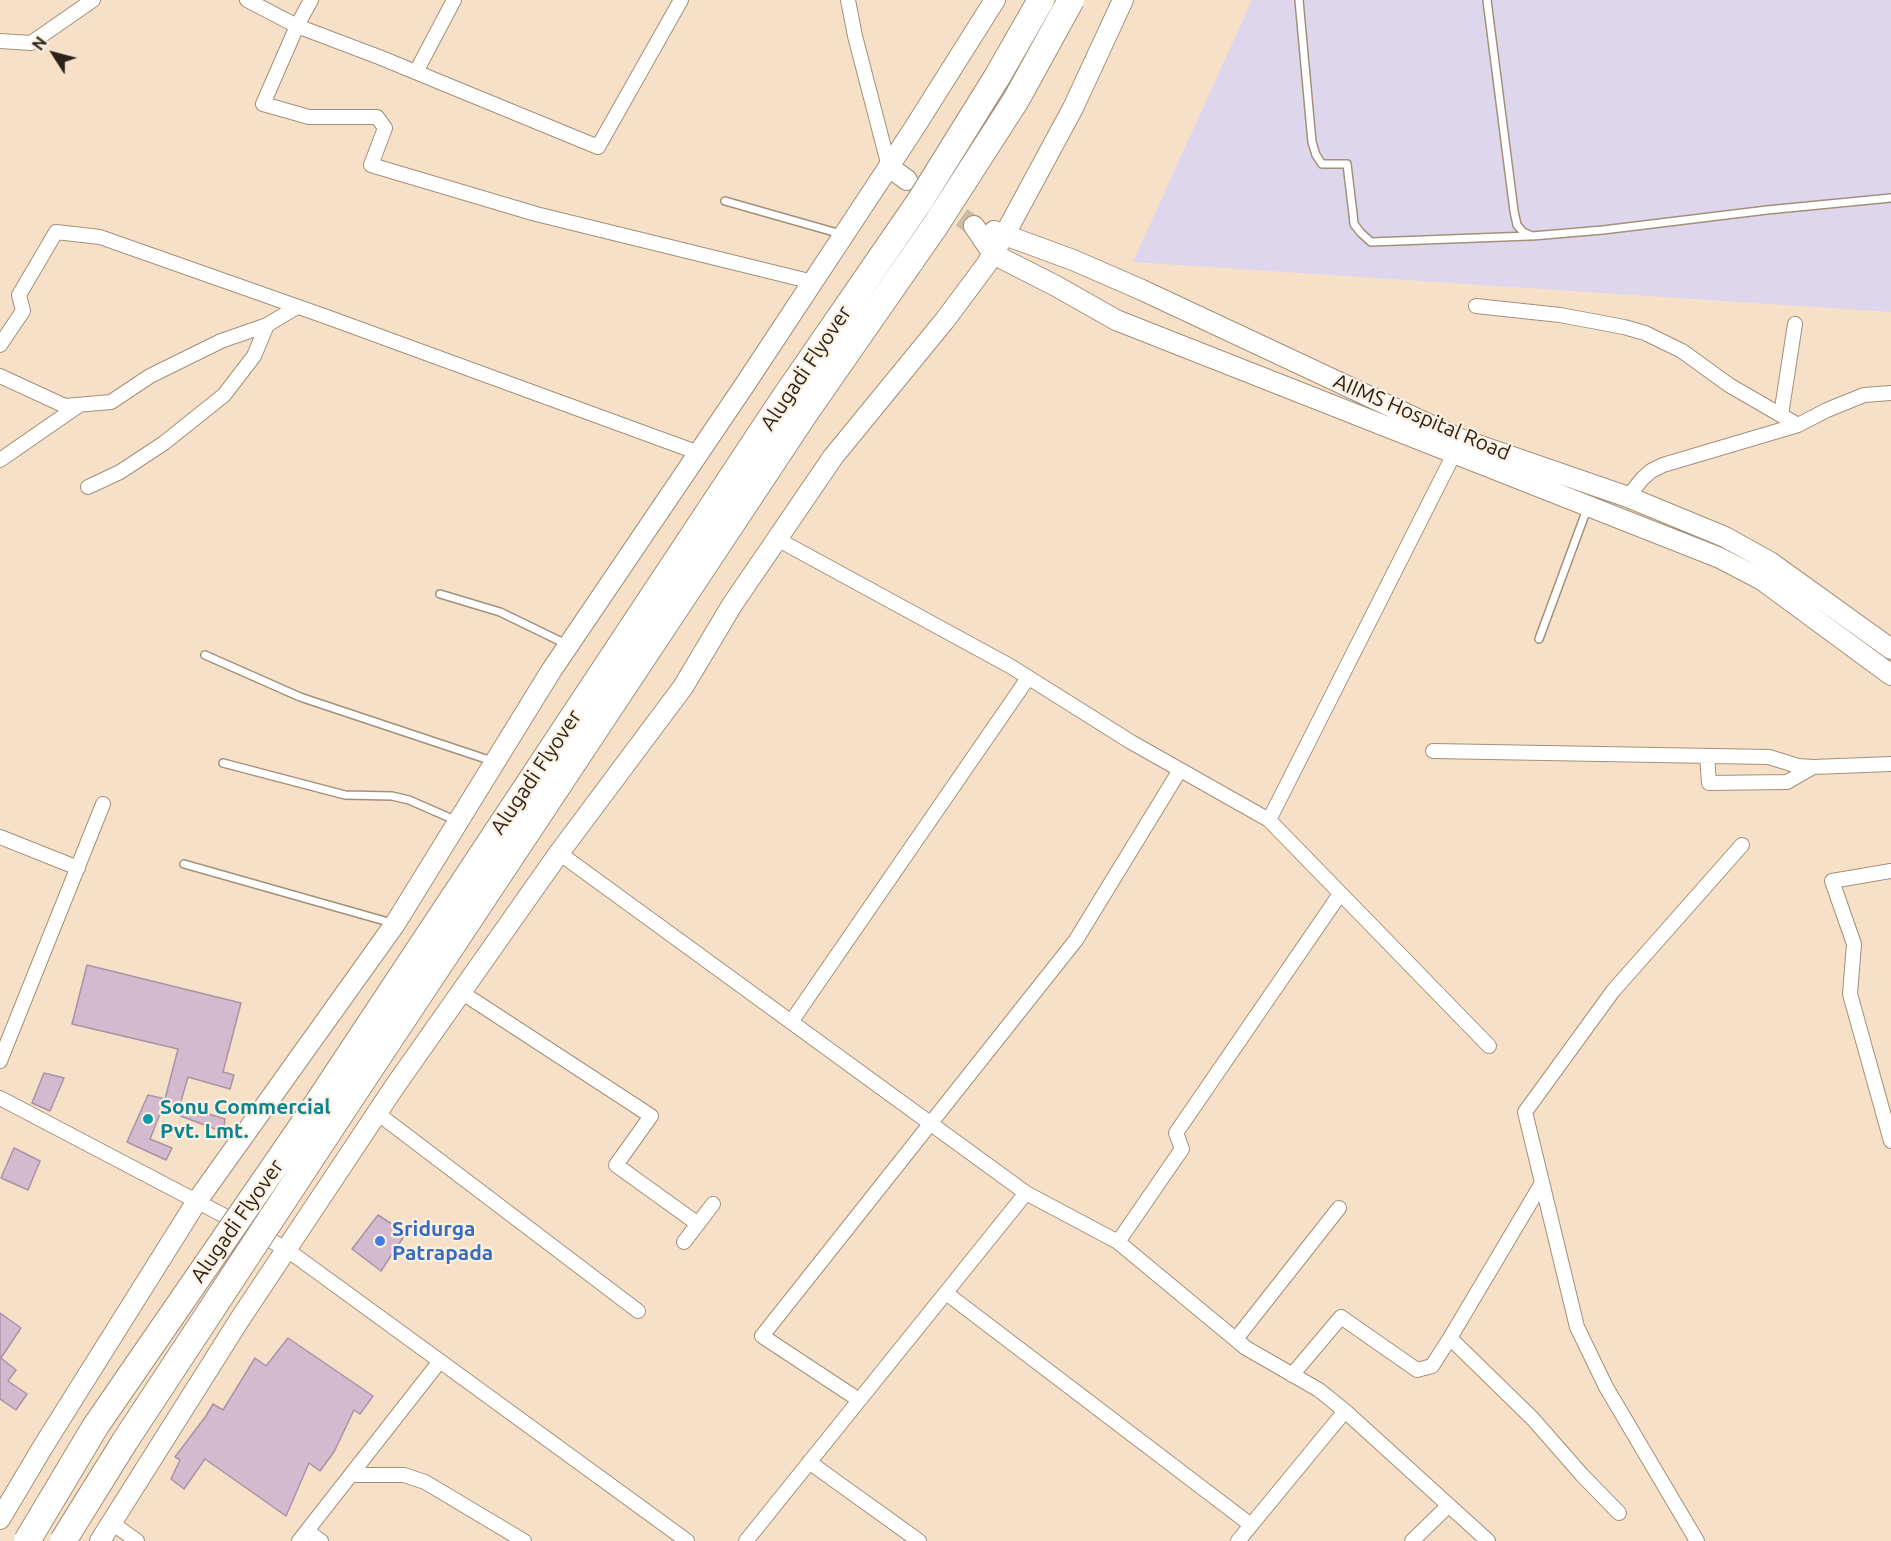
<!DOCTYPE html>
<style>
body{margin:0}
#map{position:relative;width:1891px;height:1541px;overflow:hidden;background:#f6e1c8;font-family:Ubuntu,sans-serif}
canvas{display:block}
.north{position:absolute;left:24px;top:24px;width:60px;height:60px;-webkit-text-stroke:4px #fcf0e1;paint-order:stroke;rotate:306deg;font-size:16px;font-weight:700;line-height:24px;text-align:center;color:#2b231a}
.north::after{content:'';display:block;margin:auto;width:21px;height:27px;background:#2b231a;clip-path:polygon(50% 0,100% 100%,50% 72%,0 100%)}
</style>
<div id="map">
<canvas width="1891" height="1541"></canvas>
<div class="north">N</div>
</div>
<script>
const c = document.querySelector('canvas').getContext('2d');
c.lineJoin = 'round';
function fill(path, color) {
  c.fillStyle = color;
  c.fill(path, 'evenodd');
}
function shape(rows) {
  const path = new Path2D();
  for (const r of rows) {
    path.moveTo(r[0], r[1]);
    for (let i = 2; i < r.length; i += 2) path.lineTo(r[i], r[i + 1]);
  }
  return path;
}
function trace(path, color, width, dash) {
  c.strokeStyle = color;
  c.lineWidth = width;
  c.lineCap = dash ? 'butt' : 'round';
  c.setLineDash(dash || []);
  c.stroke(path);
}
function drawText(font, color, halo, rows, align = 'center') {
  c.font = font + ' Ubuntu,sans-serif';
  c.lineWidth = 4.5;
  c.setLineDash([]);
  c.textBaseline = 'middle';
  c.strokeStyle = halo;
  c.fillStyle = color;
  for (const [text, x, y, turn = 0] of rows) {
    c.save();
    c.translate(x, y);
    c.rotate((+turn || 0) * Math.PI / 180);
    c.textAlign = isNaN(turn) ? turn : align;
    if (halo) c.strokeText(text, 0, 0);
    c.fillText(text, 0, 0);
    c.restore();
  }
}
fill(shape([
 [1252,0,1891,0,1891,312,1133,262]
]), '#ded6ec');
const building = shape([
 [87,965,241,1003,223,1072,234,1075,230,1089,188,1077,179,1108,180,1105,225,1119,223,1132,162,1109,150,1139,172,1148,166,1160,127,1142,148,1095,165,1099,178,1049,72,1024,87,965],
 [44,1073,64,1078,50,1111,32,1103,44,1073],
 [14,1148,40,1161,28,1190,1,1178,14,1148],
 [378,1215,406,1233,381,1271,352,1249,378,1215],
 [0,1313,21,1328,1,1358,16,1370,8,1381,27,1394,16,1410,0,1399,0,1313],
 [288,1338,373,1396,360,1414,354,1410,334,1452,320,1471,309,1463,286,1516,205,1459,184,1489,171,1479,180,1460,175,1457,206,1416,213,1404,223,1410,255,1358,266,1366,288,1338]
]);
fill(building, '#d4bace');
trace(building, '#ab92a6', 1.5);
trace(shape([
 [937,200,974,226]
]), '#cdbba5', 20, [20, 10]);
const lane = shape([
 [1299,0,1312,142,1316,155,1322,164,1347,164,1353,214,1354,224,1361,233,1371,242,1529,236],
 [1487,0,1514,211,1517,225,1523,232,1532,236,1603,230,1767,210,1891,198],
 [725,201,841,234],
 [440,594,500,612,566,644],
 [1539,639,1587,509],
 [205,655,300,697,492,761],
 [223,763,345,795,392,796,409,800,457,821],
 [184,864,392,923]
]);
const street = shape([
 [247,0,297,26,263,104,309,117,377,117,385,128,371,165,536,214,813,282],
 [311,0,297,26,379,57,598,147,681,0],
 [848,0,855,36,889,167],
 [0,41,31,43,93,0],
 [416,72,454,0],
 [1476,306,1560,315,1624,327,1645,333,1682,351,1729,385,1798,425],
 [0,345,23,311,19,295,56,232,100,237,327,317,699,453],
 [0,376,65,406,111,402,150,376,221,341,267,325,297,307],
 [1781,415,1795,324],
 [0,460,78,406],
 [88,487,120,472,164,443,224,395,254,356,267,325],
 [1628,497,1642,479,1651,471,1663,465,1798,425,1827,410,1864,395,1891,393],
 [777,539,1010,666,1131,742,1269,820,1454,454],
 [1433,751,1769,757,1798,766,1813,767,1891,764],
 [1707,756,1709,783,1787,782,1813,767],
 [1269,820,1489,1046],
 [0,837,78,868],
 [559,853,1026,1193,1118,1242,1246,1348,1319,1390,1345,1411,1488,1541],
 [1891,871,1832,881,1854,944,1850,994,1891,1141],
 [461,992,651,1116,616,1165,698,1224],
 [791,1022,1028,678],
 [0,1061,103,804],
 [0,1098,240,1224],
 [377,1113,638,1311],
 [257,1233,286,1249,687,1541],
 [684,1242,713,1204],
 [1118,1242,1182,1149,1176,1133,1340,894],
 [946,1293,1251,1525],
 [1450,1338,1542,1183],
 [1236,1339,1339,1208],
 [1292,1375,1341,1317,1417,1370,1432,1366,1450,1338,1533,1419,1582,1475,1619,1513],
 [859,1400,762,1336,1076,940,1180,770],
 [809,1462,919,1541],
 [351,1475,404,1475,425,1482,524,1541],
 [112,1523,137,1541],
 [307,1531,321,1541],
 [299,1541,440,1361],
 [746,1541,1026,1193],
 [1238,1541,1345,1411],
 [1412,1541,1448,1506],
 [1697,1541,1606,1387,1577,1327,1525,1112,1613,991,1742,845]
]);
const secondary = shape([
 [889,167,907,180],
 [974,226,993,254,1056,286,1116,320,1720,558,1762,580,1891,675],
 [994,231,1073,260,1142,290,1460,439,1628,497,1725,537,1770,562,1891,649],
 [0,1519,44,1445,197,1201,395,924,551,671,744,386,913,130,995,0],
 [100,1541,240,1319,395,1086,559,853,683,687,732,605,833,457,945,320,986,265,1005,234,1073,108,1123,0]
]);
trace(lane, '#a39078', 10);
trace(street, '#a39078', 16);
trace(secondary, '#a39078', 22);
trace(lane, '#fff', 7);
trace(street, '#fff', 14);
trace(secondary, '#fff', 20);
const highwayBridge = shape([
 [27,1541,95,1427,309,1116,781,403,920,201,997,77,1041,0],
 [63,1541,125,1441,354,1093,805,413,935,226,1016,100,1071,0]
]);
trace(highwayBridge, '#a39078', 28, []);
trace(highwayBridge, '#fff', 26);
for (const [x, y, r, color] of [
 [148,1119,6,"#0f9aa8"],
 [380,1241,6,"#3f7fe0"]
]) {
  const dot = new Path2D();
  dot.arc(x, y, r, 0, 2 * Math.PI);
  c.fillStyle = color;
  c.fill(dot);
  trace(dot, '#fcf0e1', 2);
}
drawText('21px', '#2b231a', '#fcf0e1', [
 ["Alugadi Flyover",806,368,-56],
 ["AIIMS Hospital Road",1422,417,23],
 ["Alugadi Flyover",536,772,-56],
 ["Alugadi Flyover",237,1221,-55]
]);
drawText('bold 21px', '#0d838f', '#fcf0e1', [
 ["Sonu Commercial",160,1107],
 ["Pvt. Lmt.",160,1131]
], 'left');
drawText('bold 21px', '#366cbe', '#fcf0e1', [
 ["Sridurga",392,1229],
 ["Patrapada",392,1253]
], 'left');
</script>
